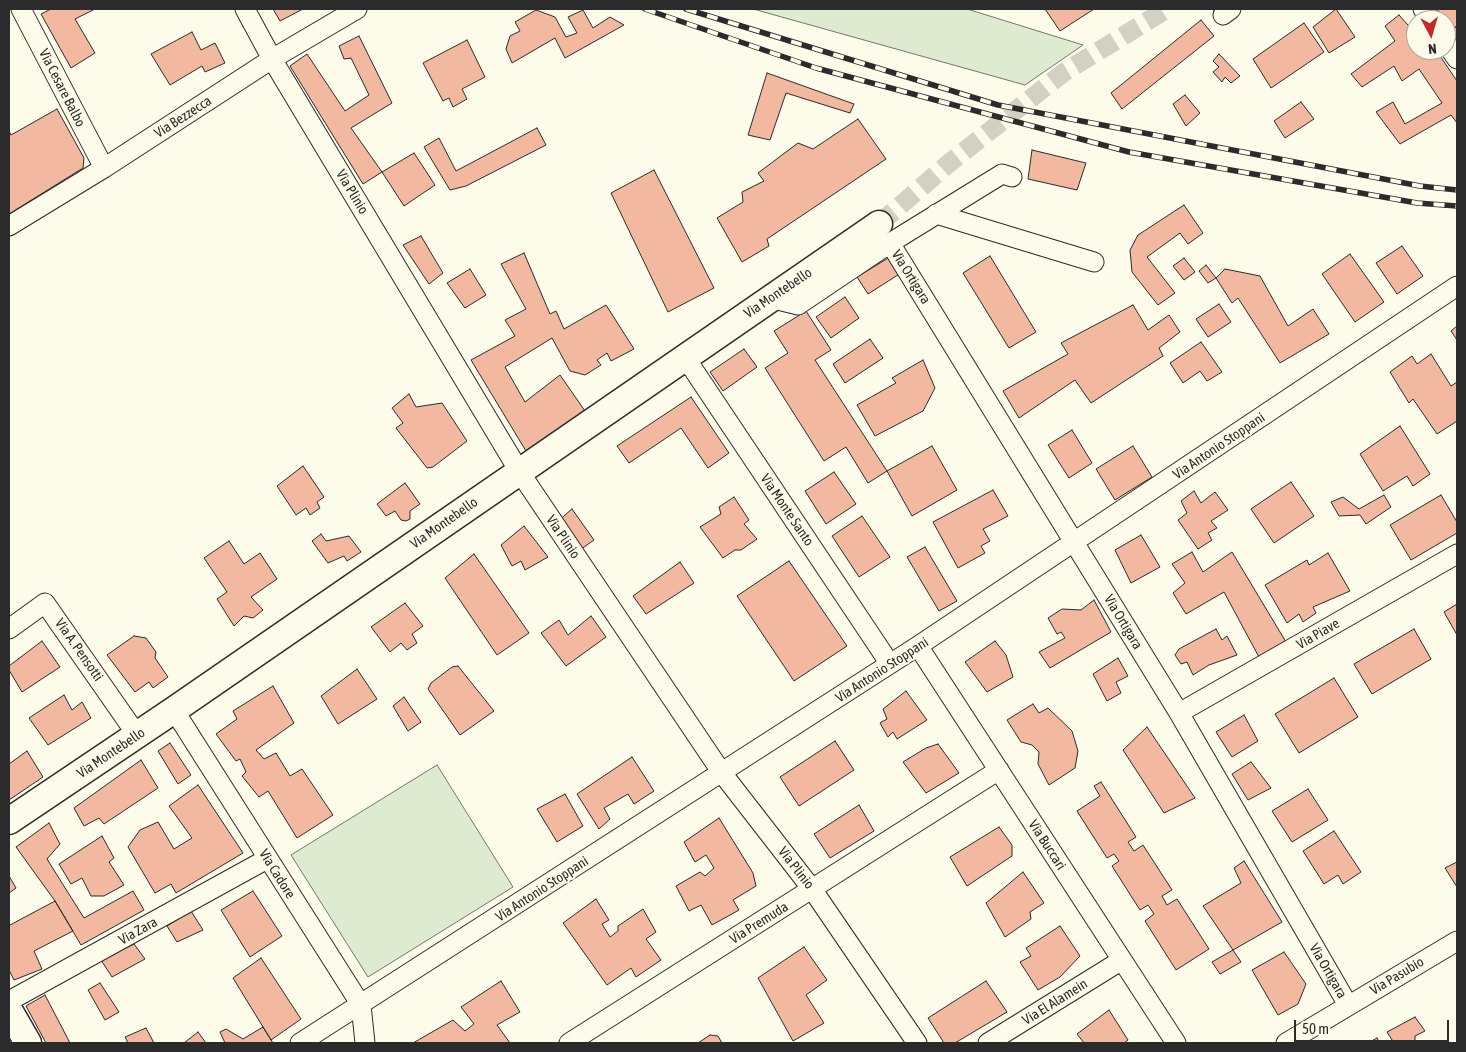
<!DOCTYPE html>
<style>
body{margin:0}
#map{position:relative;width:1466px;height:1052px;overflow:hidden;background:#fdfbea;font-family:"Asap Condensed",sans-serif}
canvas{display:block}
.frame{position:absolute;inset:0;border:10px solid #2b2b2b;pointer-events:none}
.north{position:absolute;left:1406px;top:10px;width:50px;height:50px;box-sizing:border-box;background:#fdfbea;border:1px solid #a9a89e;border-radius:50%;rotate:174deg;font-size:14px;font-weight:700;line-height:20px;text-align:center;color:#2b2b2b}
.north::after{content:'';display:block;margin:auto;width:18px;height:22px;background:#c62828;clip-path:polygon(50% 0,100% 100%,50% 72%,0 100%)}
.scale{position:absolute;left:1294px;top:1020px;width:155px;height:22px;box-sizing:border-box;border:2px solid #2b2b2b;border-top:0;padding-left:6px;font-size:15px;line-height:18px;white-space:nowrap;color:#2b2b2b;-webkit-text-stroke:4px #fdfbea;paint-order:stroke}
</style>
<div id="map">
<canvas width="1466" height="1052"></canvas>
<div class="frame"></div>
<div class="north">N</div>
<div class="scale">50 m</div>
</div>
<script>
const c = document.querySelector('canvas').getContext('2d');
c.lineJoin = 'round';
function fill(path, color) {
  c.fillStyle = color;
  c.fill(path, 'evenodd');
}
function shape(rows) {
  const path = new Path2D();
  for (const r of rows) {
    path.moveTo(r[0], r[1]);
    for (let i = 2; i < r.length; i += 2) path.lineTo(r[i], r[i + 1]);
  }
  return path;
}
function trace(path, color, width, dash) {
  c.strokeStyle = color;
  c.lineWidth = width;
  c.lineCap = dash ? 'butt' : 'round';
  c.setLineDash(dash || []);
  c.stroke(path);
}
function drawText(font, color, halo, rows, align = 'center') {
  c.font = font + ' "Asap Condensed",sans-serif';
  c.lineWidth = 4;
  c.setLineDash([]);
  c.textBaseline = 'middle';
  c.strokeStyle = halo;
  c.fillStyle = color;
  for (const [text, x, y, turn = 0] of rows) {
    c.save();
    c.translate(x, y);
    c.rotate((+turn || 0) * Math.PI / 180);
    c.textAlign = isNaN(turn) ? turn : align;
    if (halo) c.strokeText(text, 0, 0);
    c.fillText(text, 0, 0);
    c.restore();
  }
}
const green = shape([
 [753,9,967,9,1083,45,1025,85,753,9],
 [437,765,513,887,368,977,291,855,437,765]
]);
fill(green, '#deebd1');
trace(green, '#74746e', 1);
const building = shape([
 [51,9,95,9,75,19,95,53,71,68,41,14,51,9],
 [273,9,303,9,280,21,273,9],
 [1045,9,1094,9,1060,31,1045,9],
 [1336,9,1355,37,1329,53,1313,27,1336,9],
 [1437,9,1457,9,1457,26,1451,30,1437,9],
 [536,10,555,17,566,37,577,33,568,17,583,10,593,28,610,17,624,25,565,58,555,38,512,63,506,49,510,36,520,31,515,22,536,10],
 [1399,15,1416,34,1416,50,1436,50,1457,81,1457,123,1451,115,1400,144,1376,112,1393,102,1405,124,1442,103,1419,69,1402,81,1394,66,1362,87,1351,74,1395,41,1385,26,1399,15],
 [1201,20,1214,36,1122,109,1111,93,1201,20],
 [1304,23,1324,52,1271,88,1253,59,1304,23],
 [1457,26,1457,39,1451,30,1457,26],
 [192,32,201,50,215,43,225,63,205,72,202,66,170,85,151,54,192,32],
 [359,36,392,103,351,128,382,172,363,184,290,66,307,54,345,111,369,95,351,58,344,59,339,46,359,36],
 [467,40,485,77,462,89,467,99,453,107,449,98,443,101,423,63,467,40],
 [1219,54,1240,76,1231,83,1225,77,1222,82,1213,72,1219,67,1213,61,1219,54],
 [767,73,854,104,850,113,786,93,770,140,748,135,767,73],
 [1185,95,1200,113,1186,126,1173,104,1185,95],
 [1301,102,1314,119,1285,138,1274,121,1301,102],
 [57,109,84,158,83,168,9,214,9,131,11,135,57,109],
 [858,119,886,159,767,239,769,246,742,262,717,218,743,202,742,192,764,181,758,173,798,143,813,149,858,119],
 [537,128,546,145,466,186,450,190,424,147,439,138,456,171,537,128],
 [1032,150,1086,163,1077,190,1028,179,1032,150],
 [414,153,435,185,404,206,382,172,414,153],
 [654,170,714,288,668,312,611,193,654,170],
 [1184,205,1203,233,1188,244,1180,233,1147,257,1175,293,1158,305,1132,272,1130,250,1138,235,1184,205],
 [421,236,443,273,429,284,403,245,421,236],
 [1402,246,1423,276,1397,294,1376,263,1402,246],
 [524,253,550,314,556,311,564,329,606,305,634,349,611,361,607,353,597,360,601,365,585,375,570,371,552,338,505,367,525,402,560,375,585,411,526,451,471,360,515,336,505,320,526,309,501,264,524,253],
 [1350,254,1384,302,1355,322,1322,274,1350,254],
 [990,256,1036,332,1009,348,963,273,990,256],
 [890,257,901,273,868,294,857,277,890,257],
 [1184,258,1195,272,1184,280,1173,266,1184,258],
 [1206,265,1216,278,1208,283,1199,271,1206,265],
 [470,269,486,295,465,308,447,283,470,269],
 [1225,269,1260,276,1288,326,1313,309,1329,334,1280,363,1238,298,1232,303,1216,278,1225,269],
 [845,297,859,318,831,338,816,317,845,297],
 [1219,304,1231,322,1208,337,1196,319,1219,304],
 [1133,305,1148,330,1169,315,1180,332,1159,348,1163,356,1091,403,1075,380,1019,418,1003,391,1068,354,1061,343,1133,305],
 [806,311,831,350,815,360,887,471,868,483,846,447,824,461,765,368,788,353,774,331,806,311],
 [1457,326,1457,340,1451,331,1457,326],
 [870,339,883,358,845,383,833,364,870,339],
 [1201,342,1222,372,1207,381,1200,371,1183,383,1170,363,1201,342],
 [744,349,757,367,723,391,710,372,744,349],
 [1431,354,1451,386,1457,382,1457,421,1437,434,1413,399,1409,403,1390,372,1412,356,1417,364,1431,354],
 [923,360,935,388,923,411,875,436,857,405,896,383,892,378,923,360],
 [409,394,416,407,442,403,467,441,433,467,427,468,396,428,403,423,392,408,409,394],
 [691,397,729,453,708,468,681,428,629,463,617,446,691,397],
 [1400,426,1430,474,1413,486,1407,476,1383,491,1360,454,1400,426],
 [1072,430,1092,463,1069,478,1048,445,1072,430],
 [932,446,957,490,912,516,887,471,932,446],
 [1133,446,1152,477,1115,500,1096,469,1133,446],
 [303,466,324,497,317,502,320,508,310,515,306,508,296,515,277,486,303,466],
 [834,472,856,504,826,524,805,491,834,472],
 [1291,482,1314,516,1274,543,1251,509,1291,482],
 [405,483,420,504,410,511,410,519,406,521,401,520,395,511,386,516,377,504,405,483],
 [993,490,1008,516,983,529,990,541,981,546,985,553,958,568,933,522,993,490],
 [1194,491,1201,503,1215,492,1228,510,1211,521,1217,528,1208,533,1212,540,1198,549,1178,520,1187,513,1181,501,1194,491],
 [1384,495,1391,507,1366,524,1360,515,1339,516,1331,502,1343,497,1359,509,1384,495],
 [1441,495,1457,522,1457,533,1411,560,1390,525,1441,495],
 [734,497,749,520,744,524,757,539,741,550,735,550,723,558,700,527,721,514,719,507,734,497],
 [572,509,594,540,577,552,557,522,572,509],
 [862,516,890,557,859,577,832,536,862,516],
 [524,526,548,557,525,570,521,561,512,566,501,545,524,526],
 [321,534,326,541,349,536,361,552,347,561,344,556,328,563,312,541,321,534],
 [1141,535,1160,567,1131,583,1115,550,1141,535],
 [229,541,244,564,260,553,277,579,251,597,263,610,253,618,244,616,234,626,217,599,227,592,204,558,229,541],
 [925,547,957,601,939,611,907,557,925,547],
 [1192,552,1203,572,1232,552,1286,642,1260,659,1224,592,1186,614,1173,593,1185,583,1172,564,1192,552],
 [1328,553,1350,591,1313,607,1316,613,1303,622,1299,614,1287,623,1265,585,1307,560,1309,565,1328,553],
 [474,554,529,633,497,655,445,578,474,554],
 [789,561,847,646,794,681,737,596,789,561],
 [680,562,694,583,646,614,633,596,680,562],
 [1094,600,1111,632,1050,668,1039,652,1065,638,1061,632,1057,634,1048,618,1062,609,1081,610,1094,600],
 [405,603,423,626,412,634,417,643,407,650,401,643,390,652,371,627,405,603],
 [1457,604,1457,635,1444,612,1457,604],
 [591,616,606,637,566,666,541,633,559,620,568,635,591,616],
 [1216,629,1222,640,1227,636,1237,655,1209,665,1193,675,1187,662,1181,664,1175,655,1179,649,1216,629],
 [1414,629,1431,659,1372,694,1354,664,1414,629],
 [134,636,146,638,156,652,155,658,168,677,153,688,149,682,135,692,107,655,134,636],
 [42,641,60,667,22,692,9,670,9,666,42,641],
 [995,641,1006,655,1013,677,987,692,965,662,995,641],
 [1118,658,1128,676,1116,682,1121,693,1107,701,1093,674,1118,658],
 [458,666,494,711,460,735,428,689,431,683,452,667,458,666],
 [357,669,377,699,338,724,321,696,357,669],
 [1334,678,1358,717,1299,753,1275,714,1334,678],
 [273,686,294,723,256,750,264,759,276,753,290,776,302,769,333,815,297,838,268,791,259,797,242,776,246,772,240,759,236,761,216,734,237,719,233,711,273,686],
 [906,691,927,720,897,739,893,732,888,737,880,723,887,719,883,709,906,691],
 [64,695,72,710,82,702,91,718,48,745,29,718,64,695],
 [404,697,421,722,408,731,393,706,404,697],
 [1033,704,1039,713,1048,708,1072,731,1078,751,1075,768,1049,785,1038,764,1039,752,1032,745,1021,742,1007,720,1033,704],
 [1244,715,1258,741,1232,757,1216,732,1244,715],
 [1147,727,1195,798,1164,813,1123,750,1147,727],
 [835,741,854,770,799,806,780,777,835,741],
 [170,743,191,775,178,784,158,751,170,743],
 [938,744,959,773,926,793,903,762,926,748,938,744],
 [27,751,43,777,9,800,9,764,27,751],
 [632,757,654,791,634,804,628,794,604,808,610,819,599,829,577,794,632,757],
 [141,760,158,788,104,824,99,818,84,826,74,808,141,760],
 [1251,762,1271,788,1248,800,1232,774,1251,762],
 [1101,782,1136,837,1128,842,1134,851,1143,845,1172,890,1162,896,1167,905,1177,899,1209,949,1176,970,1145,921,1154,914,1148,905,1140,910,1112,866,1119,861,1114,854,1107,858,1077,811,1100,796,1094,786,1101,782],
 [198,785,243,853,176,893,171,884,155,893,128,847,140,830,158,822,174,849,192,838,169,806,198,785],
 [1308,789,1328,820,1292,842,1272,811,1308,789],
 [565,794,583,826,557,842,537,809,565,794],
 [859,805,874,831,830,858,814,834,859,805],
 [719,818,753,873,756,886,733,900,739,910,712,925,701,905,689,911,676,886,700,872,705,876,714,868,706,855,695,862,684,842,719,818],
 [49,823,60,844,47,859,84,918,133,891,144,910,81,945,55,901,16,847,49,823],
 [999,827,1012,845,1012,856,967,886,950,857,999,827],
 [1334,831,1361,872,1343,884,1338,875,1324,884,1303,851,1334,831],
 [102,836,114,858,109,862,124,885,104,896,91,896,82,878,71,884,59,864,102,836],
 [1244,861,1282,922,1233,950,1203,906,1241,883,1234,868,1244,861],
 [1457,862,1457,887,1445,868,1457,862],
 [1023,872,1044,903,1030,912,1031,919,1005,937,986,903,1023,872],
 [9,876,16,888,9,893,9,876],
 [253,891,282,936,250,957,221,910,253,891],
 [596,899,609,920,602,924,610,937,618,931,618,926,643,909,656,932,646,939,661,960,636,977,631,968,607,985,563,923,596,899],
 [55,901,73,931,34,951,42,969,14,980,9,970,9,922,10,925,55,901],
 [191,911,203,930,177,942,167,926,191,911],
 [1060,926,1080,956,1060,977,1038,990,1020,962,1031,956,1026,948,1060,926],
 [134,944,145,959,112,977,101,960,134,944],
 [804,947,827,980,806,995,824,1023,793,1041,758,978,804,947],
 [1233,950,1241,962,1220,974,1212,962,1233,950],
 [1284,952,1306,984,1298,1004,1278,1015,1252,970,1284,952],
 [261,958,301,1019,271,1040,233,978,261,958],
 [501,981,520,1012,497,1025,510,1043,413,1043,453,1020,465,1031,474,1024,461,1007,501,981],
 [986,981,1007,1012,955,1043,944,1043,928,1018,986,981],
 [100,983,119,1012,105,1020,88,990,100,983],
 [45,995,70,1043,46,1043,26,1006,45,995],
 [1109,1010,1128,1040,1124,1043,1084,1043,1077,1034,1109,1010],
 [1415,1017,1425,1031,1415,1036,1415,1043,1394,1043,1387,1032,1415,1017],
 [263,1027,273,1043,225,1043,220,1032,226,1029,243,1039,263,1027],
 [146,1028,154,1043,128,1043,125,1037,146,1028],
 [198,1032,206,1043,184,1043,198,1032],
 [710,1035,718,1036,722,1043,698,1043,710,1035],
 [1377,1038,1380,1043,1368,1043,1377,1038]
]);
fill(building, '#f2b8a0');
trace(building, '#2b2b2b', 1);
trace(shape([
 [879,224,948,164,1063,73,1167,9]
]), '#d3d1c4', 19, [19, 9]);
const street = shape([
 [21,9,104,168],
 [245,9,272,59,519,471,722,773,812,889,917,1043],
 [1423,9,1430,20],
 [1223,15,1231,9],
 [1446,43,1457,59],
 [936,214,1094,262],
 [9,226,104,168,272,59,357,9],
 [890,243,1179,713,1348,1005],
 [778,300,798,305,890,243,1002,174,1012,177],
 [685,357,890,664],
 [9,629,45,603,137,735],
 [918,646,1176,1043],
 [174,710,361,1005,365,1043],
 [1179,713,1457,554],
 [9,1001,267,859],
 [300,1043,918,646,1457,286],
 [569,1043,999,770],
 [988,1043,1122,960],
 [1286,1043,1457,941]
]);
const secondary = shape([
 [9,821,174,710,879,224],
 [9,1010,28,1043]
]);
trace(street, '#2b2b2b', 21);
trace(secondary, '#2b2b2b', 29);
trace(street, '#fdfbea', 19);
trace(secondary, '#fdfbea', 26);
const rail = shape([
 [645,9,816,68,1129,152,1417,203,1457,206],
 [686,9,998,105,1420,186,1457,190]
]);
trace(rail, '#2b2b2b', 5.5);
trace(rail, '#fdfbea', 4, [11]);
drawText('14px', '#2b2b2b', '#fdfbea', [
 ["Via Cesare Balbo",62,88,63],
 ["Via Bezzecca",183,117,-33],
 ["Via Plinio",352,192,59],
 ["Via Ortigara",911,277,58],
 ["Via Montebello",778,293,-34],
 ["Via Antonio Stoppani",1219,446,-34],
 ["Via Monte Santo",787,510,56],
 ["Via Montebello",444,523,-35],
 ["Via Plinio",563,537,56],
 ["Via Ortigara",1123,622,59],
 ["Via Piave",1318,634,-30],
 ["Via A. Pensotti",79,650,55],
 ["Via Antonio Stoppani",882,670,-33],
 ["Via Montebello",111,753,-34],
 ["Via Buccari",1047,845,57],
 ["Via Plinio",796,868,52],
 ["Via Cadore",277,874,58],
 ["Via Antonio Stoppani",542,889,-33],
 ["Via Premuda",759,923,-32],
 ["Via Zara",138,931,-29],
 ["Via Ortigara",1328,971,60],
 ["Via Pasubio",1397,976,-31],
 ["Via El Alamein",1055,1002,-32]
]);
</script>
